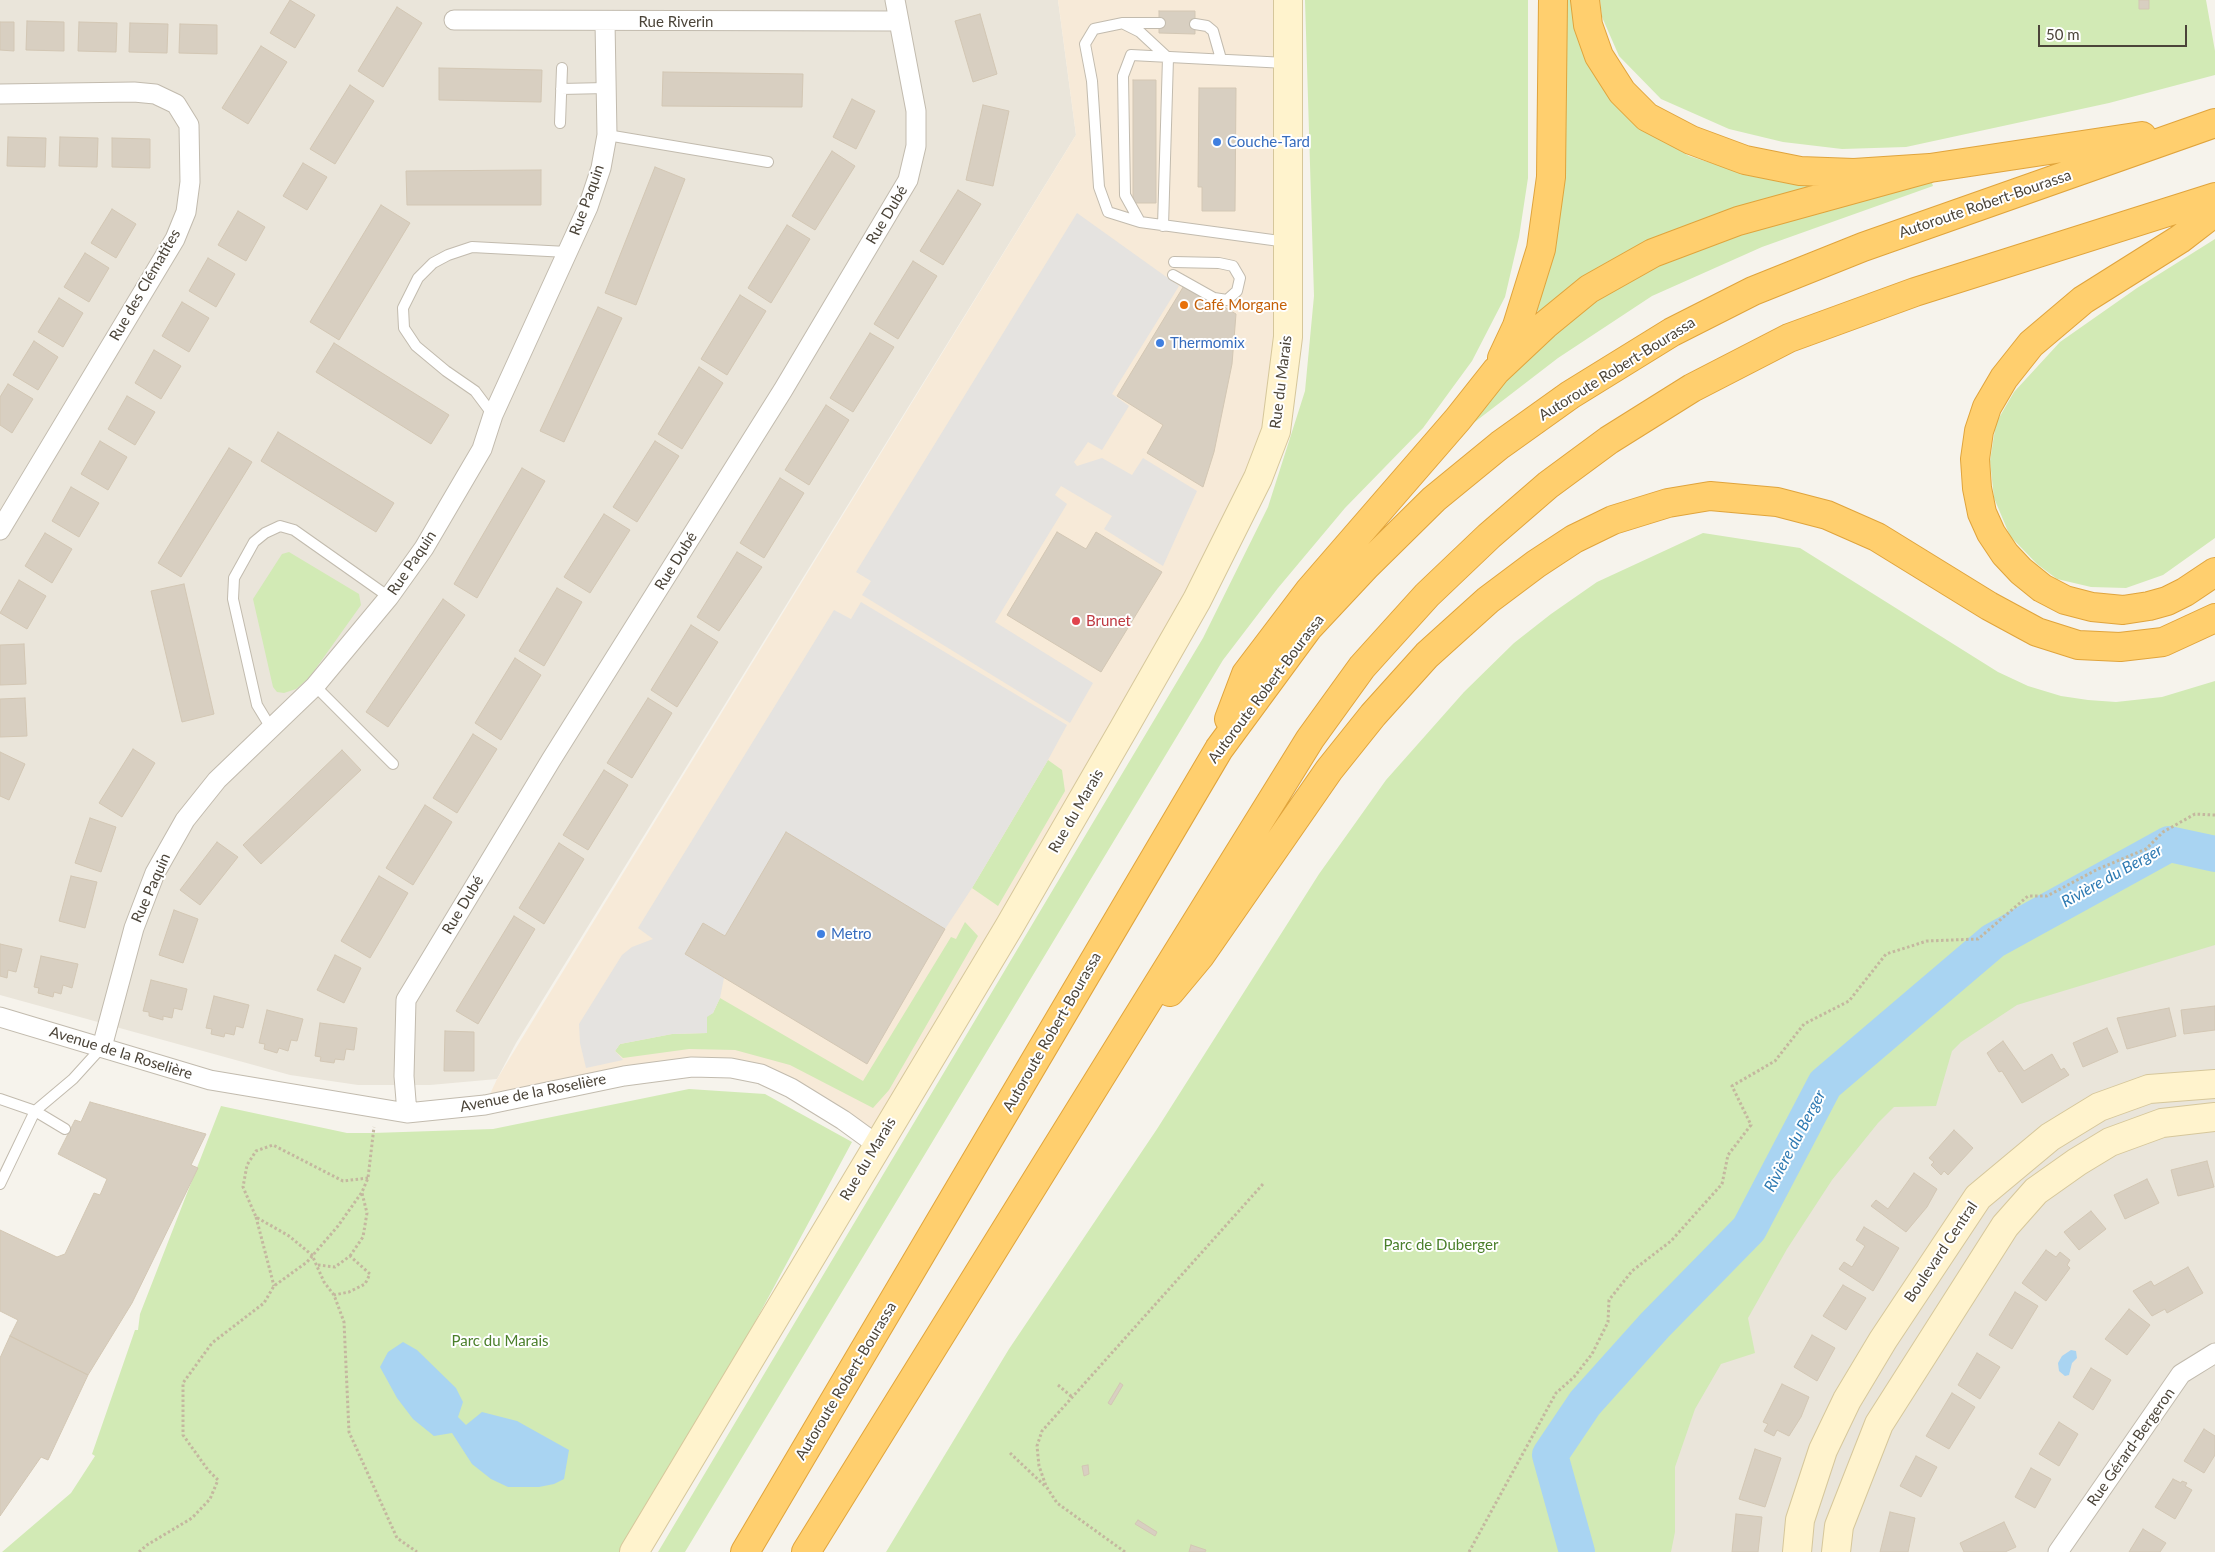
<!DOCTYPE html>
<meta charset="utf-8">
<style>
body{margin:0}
#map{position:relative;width:2215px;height:1552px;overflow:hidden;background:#f6f3ec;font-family:Lato,sans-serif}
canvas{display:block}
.scale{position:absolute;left:2038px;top:25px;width:149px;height:22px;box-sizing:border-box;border:2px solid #4b4439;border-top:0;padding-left:6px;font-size:15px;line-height:18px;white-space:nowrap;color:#4b4439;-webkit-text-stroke:4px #fff;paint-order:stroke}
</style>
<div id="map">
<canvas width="2215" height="1552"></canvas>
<div class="scale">50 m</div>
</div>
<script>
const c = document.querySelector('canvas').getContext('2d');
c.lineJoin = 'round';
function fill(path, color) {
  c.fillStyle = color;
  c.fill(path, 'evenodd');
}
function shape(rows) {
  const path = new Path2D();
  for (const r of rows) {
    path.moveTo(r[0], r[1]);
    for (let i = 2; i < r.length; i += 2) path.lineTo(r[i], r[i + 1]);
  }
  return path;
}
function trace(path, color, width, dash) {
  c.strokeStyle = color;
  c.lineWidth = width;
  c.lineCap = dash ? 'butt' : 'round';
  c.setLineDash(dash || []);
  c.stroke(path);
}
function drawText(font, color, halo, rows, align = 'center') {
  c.font = font + ' Lato,sans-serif';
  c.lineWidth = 4;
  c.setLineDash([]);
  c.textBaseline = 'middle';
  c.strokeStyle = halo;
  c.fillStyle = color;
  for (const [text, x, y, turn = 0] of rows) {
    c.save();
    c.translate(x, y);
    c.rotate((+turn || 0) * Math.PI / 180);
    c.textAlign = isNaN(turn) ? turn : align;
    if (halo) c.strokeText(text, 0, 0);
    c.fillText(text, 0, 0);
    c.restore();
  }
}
fill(shape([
 [0,0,1058,0,1076,135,516,1043,497,1079,430,1085,358,1085,290,1075,0,995],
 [2215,854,2215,1552,1596,1552,1825,1084]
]), '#eae5da');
fill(shape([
 [1058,0,1288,0,1276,431,876,1144,843,1120,731,1068,485,1105,497,1079,1076,135]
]), '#f7ead8');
fill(shape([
 [1305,0,1528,0,1528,178,1519,237,1505,297,1472,361,1423,428,1345,508,1278,588,1223,660,685,1552,658,1552,1203,638,1268,507,1305,391,1314,296],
 [1561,0,1574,0,1641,128,1689,156,1752,176,1814,185,1813,197,1545,316,1537,311,1556,246,1562,177],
 [1600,0,2206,0,2215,51,2215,75,2109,103,1906,147,1842,149,1783,142,1729,129,1661,99,1619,56,1602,17],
 [1930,177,1933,186,1762,247,1652,296,1558,358,1467,428,1505,361,1655,258],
 [2215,239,2215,538,2163,575,2126,588,2091,587,2057,579,2037,564,2010,536,1994,498,1990,461,1996,423,2014,392,2060,342,2137,288],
 [1703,533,1800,548,1998,672,2028,686,2061,696,2088,700,2116,702,2162,697,2215,681,2215,945,2017,1005,1961,1042,1952,1051,1936,1106,1894,1107,1878,1123,1832,1180,1787,1249,1748,1318,1755,1353,1721,1364,1695,1409,1675,1467,1675,1532,1671,1552,886,1552,1009,1349,1157,1129,1319,874,1386,780,1464,692,1514,643,1551,614,1597,582],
 [289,552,359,594,361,605,309,678,296,689,284,693,277,692,273,687,253,599,282,554],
 [1048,760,1062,770,1065,791,998,906,972,888],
 [965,922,978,936,889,1090,873,1108,790,1065,735,1050,689,1049,623,1058,615,1051,620,1044,672,1034,707,1033,707,1016,713,1013,720,998,863,1081,951,937,956,939],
 [689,1089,765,1094,852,1142,712,1402,633,1538,619,1552,2,1552,71,1493,95,1456,92,1454,135,1330,138,1330,140,1314,221,1106,347,1133,373,1133,493,1129]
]), '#d2eab5');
fill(shape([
 [1077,213,1179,286,1112,394,1129,406,1102,450,1088,442,1074,462,1077,466,1102,458,1132,475,1143,458,1197,491,1163,566,1104,529,1112,516,1061,486,1055,495,1067,504,995,622,1093,683,1070,723,862,595,871,581,856,572],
 [861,602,1067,725,1048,760,972,888,945,929,786,832,725,936,703,923,685,954,724,978,720,998,713,1013,707,1017,707,1033,672,1034,620,1044,615,1051,623,1060,586,1068,580,1043,579,1024,622,955,632,947,653,939,638,928,834,610,851,619]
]), '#e5e3e0');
fill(shape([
 [403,1342,417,1350,456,1388,463,1402,458,1417,466,1425,482,1412,517,1421,569,1450,564,1479,554,1484,539,1487,508,1487,491,1479,472,1464,452,1433,434,1436,413,1419,397,1398,380,1367,388,1352],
 [2071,1350,2076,1351,2077,1358,2072,1363,2069,1375,2065,1376,2059,1371,2058,1363,2062,1356]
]), '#a9d4f2');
trace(shape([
 [1577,1552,1550,1455,1585,1403,1655,1325,1749,1229,1825,1084,1993,941,2169,844,2215,854]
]), '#a9d4f2', 36);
const building = shape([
 [290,0,315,15,295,48,270,33,290,0],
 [2139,0,2149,0,2149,9,2139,9,2139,0],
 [397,7,422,23,383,87,358,71,397,7],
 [1159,11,1195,11,1195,34,1159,33,1159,11],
 [980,14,997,74,973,82,955,21,980,14],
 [27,21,64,22,64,51,26,50,27,21],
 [0,22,14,22,14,51,0,50,0,22],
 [79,22,117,23,116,52,78,51,79,22],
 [130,23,168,24,167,53,129,52,130,23],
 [180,24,217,25,217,54,179,53,180,24],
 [261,46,287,62,248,124,222,108,261,46],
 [439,68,542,70,541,102,439,100,439,68],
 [663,72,803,74,802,107,662,106,663,72],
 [1133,80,1156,80,1156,203,1133,203,1133,80],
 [350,85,374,101,335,164,310,149,350,85],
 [1199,88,1236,88,1235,211,1202,211,1202,187,1198,187,1199,88],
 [852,99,875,111,856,149,833,137,852,99],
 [983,105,1009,111,993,186,966,180,983,105],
 [8,137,46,138,45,167,7,166,8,137],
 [60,137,98,138,97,167,59,166,60,137],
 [112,138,150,139,150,168,112,167,112,138],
 [832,151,855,166,815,230,792,216,832,151],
 [303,163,327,177,307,210,283,196,303,163],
 [655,167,685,179,636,305,605,293,655,167],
 [541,170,541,205,407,205,406,171,541,170],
 [958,190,981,204,943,265,920,251,958,190],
 [381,205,410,223,339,340,310,322,381,205],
 [112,209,136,224,116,258,91,243,112,209],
 [238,211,265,227,246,261,218,245,238,211],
 [787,225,810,239,771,303,748,288,787,225],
 [85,253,109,268,89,302,64,287,85,253],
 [208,258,235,274,216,307,189,291,208,258],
 [913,261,937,276,898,339,874,324,913,261],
 [1185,284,1236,314,1232,364,1214,452,1203,487,1147,453,1163,425,1117,396,1185,284],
 [740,295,766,311,727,375,701,359,740,295],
 [59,298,83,313,63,347,38,332,59,298],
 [182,302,209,318,189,352,162,336,182,302],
 [598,307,622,318,564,442,540,431,598,307],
 [870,333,894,347,853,412,830,398,870,333],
 [34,341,58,357,38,390,13,375,34,341],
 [334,343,449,415,431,444,316,372,334,343],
 [154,350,181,366,161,399,135,383,154,350],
 [699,367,723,383,682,449,658,434,699,367],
 [8,384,33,399,12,433,0,425,0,397,8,384],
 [127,396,155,412,135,445,108,429,127,396],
 [826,405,849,420,809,485,785,470,826,405],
 [278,432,394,503,376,532,261,461,278,432],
 [100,441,127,457,108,490,81,474,100,441],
 [655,441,679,456,637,522,613,507,655,441],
 [229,448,252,462,181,577,158,563,229,448],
 [522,468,545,481,477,598,454,584,522,468],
 [780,478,804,493,764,558,740,543,780,478],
 [71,487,99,503,79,537,52,521,71,487],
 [604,514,630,530,590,593,564,577,604,514],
 [1057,532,1086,549,1096,532,1162,572,1101,672,1007,615,1057,532],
 [45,533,72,549,52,583,25,566,45,533],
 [737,552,762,567,719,631,697,617,737,552],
 [19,580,46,596,27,629,0,613,19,580],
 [184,584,214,714,182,722,151,591,184,584],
 [557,588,582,602,544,666,519,651,557,588],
 [443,599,465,615,388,727,366,712,443,599],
 [691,625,718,642,677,707,651,690,691,625],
 [24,644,26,684,0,685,0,645,24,644],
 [515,658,541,675,501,740,475,723,515,658],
 [25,698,27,736,0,737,0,699,25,698],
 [648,698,672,713,632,778,607,763,648,698],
 [473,734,497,749,457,813,433,798,473,734],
 [133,749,155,763,122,817,99,803,133,749],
 [342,750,361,770,261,864,243,845,342,750],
 [0,752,25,764,9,800,0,796,0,752],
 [604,770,628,785,588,850,563,835,604,770],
 [425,805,452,822,413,885,386,868,425,805],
 [90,818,116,827,101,872,75,863,90,818],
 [786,832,945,929,867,1064,685,954,703,923,725,936,786,832],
 [217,842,238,857,200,905,180,890,217,842],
 [559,843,584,859,544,924,519,908,559,843],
 [71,876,97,882,85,928,59,921,71,876],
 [379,876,408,893,370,958,341,941,379,876],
 [174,910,198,919,183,963,159,955,174,910],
 [514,916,535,929,478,1024,456,1011,514,916],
 [0,944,22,949,16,972,8,970,7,978,0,976,0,944],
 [335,955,361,968,344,1003,317,990,335,955],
 [41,956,78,964,72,988,63,985,61,994,54,992,53,997,38,993,39,988,34,987,41,956],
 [151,980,187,989,182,1010,174,1008,172,1018,163,1016,163,1020,149,1016,149,1012,143,1011,151,980],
 [214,996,249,1005,243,1028,236,1026,234,1035,225,1033,224,1037,211,1034,212,1029,206,1028,214,996],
 [2215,1006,2215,1030,2184,1034,2181,1010,2215,1006],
 [2169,1008,2176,1036,2127,1049,2117,1018,2169,1008],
 [267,1010,303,1019,297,1041,291,1040,288,1051,279,1048,277,1053,264,1049,265,1044,259,1043,267,1010],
 [320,1023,357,1028,354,1050,346,1049,344,1060,335,1059,334,1063,320,1061,321,1057,315,1056,320,1023],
 [2107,1028,2118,1052,2083,1067,2073,1043,2107,1028],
 [445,1031,474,1032,474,1071,444,1071,445,1031],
 [2003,1041,2024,1071,2052,1054,2061,1070,2064,1068,2069,1075,2022,1103,2002,1071,1999,1072,1987,1053,2003,1041],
 [90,1102,206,1134,191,1165,198,1168,132,1303,88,1375,10,1336,18,1320,0,1311,0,1230,57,1257,65,1254,94,1193,100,1195,107,1179,58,1154,75,1120,81,1122,90,1102],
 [1954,1130,1973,1148,1948,1175,1944,1171,1941,1175,1931,1165,1934,1162,1929,1158,1954,1130],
 [2207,1161,2214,1187,2178,1196,2171,1170,2207,1161],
 [1914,1173,1937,1189,1927,1207,1906,1232,1871,1206,1876,1200,1888,1209,1914,1173],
 [2147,1179,2159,1203,2125,1219,2114,1195,2147,1179],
 [2091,1211,2106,1229,2079,1250,2064,1232,2091,1211],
 [1864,1227,1899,1248,1873,1291,1839,1269,1844,1262,1852,1267,1865,1246,1856,1240,1864,1227],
 [2046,1250,2056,1257,2060,1252,2070,1260,2067,1265,2070,1268,2046,1301,2022,1283,2046,1250],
 [2188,1267,2203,1293,2167,1313,2165,1309,2152,1316,2133,1291,2151,1281,2154,1286,2188,1267],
 [1843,1285,1866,1298,1846,1330,1823,1316,1843,1285],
 [2015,1292,2038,1306,2012,1349,1989,1335,2015,1292],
 [2129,1309,2150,1325,2127,1355,2105,1339,2129,1309],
 [1812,1335,1835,1348,1817,1381,1794,1367,1812,1335],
 [10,1336,88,1375,48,1460,41,1457,0,1516,0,1358,10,1336],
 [1977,1353,2000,1367,1980,1399,1958,1385,1977,1353],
 [2091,1368,2111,1380,2093,1410,2073,1397,2091,1368],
 [1120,1383,1123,1385,1111,1405,1108,1403,1120,1383],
 [1782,1384,1809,1397,1801,1417,1789,1436,1777,1430,1774,1436,1764,1431,1768,1424,1763,1422,1782,1384],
 [1952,1393,1975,1407,1949,1449,1926,1436,1952,1393],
 [2059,1422,2078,1434,2059,1466,2039,1454,2059,1422],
 [2204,1429,2215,1436,2215,1455,2204,1473,2184,1461,2204,1429],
 [1755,1449,1781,1458,1765,1507,1739,1499,1755,1449],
 [1916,1456,1937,1467,1921,1497,1900,1486,1916,1456],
 [1088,1465,1089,1474,1084,1476,1082,1466,1088,1465],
 [2031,1468,2051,1479,2035,1508,2015,1497,2031,1468],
 [2173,1479,2181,1483,2182,1481,2187,1483,2185,1486,2192,1490,2175,1519,2155,1507,2173,1479],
 [1890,1512,1915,1518,1908,1552,1880,1552,1890,1512],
 [1736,1514,1762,1517,1758,1552,1732,1552,1736,1514],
 [1138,1520,1157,1532,1155,1536,1135,1524,1138,1520],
 [2004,1522,2016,1547,2005,1552,1964,1552,1960,1543,2004,1522],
 [2143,1529,2166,1543,2160,1552,2129,1552,2143,1529],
 [1191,1545,1206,1550,1205,1552,1189,1552,1191,1545]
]);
fill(building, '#d8cfc1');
trace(building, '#d3c7b4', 1);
const lane = shape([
 [1124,24,1140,32,1168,58,1163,226],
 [1195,24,1207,26,1213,31,1221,59],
 [1286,63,1131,55,1123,76,1125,195,1140,222,1287,242],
 [561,89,606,88],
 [560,123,562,68],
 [607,135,768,162],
 [1140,222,1108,212,1099,187,1092,81,1085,44,1094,29,1123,23,1160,23],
 [1173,275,1214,298,1227,300,1237,291,1240,278,1233,266,1219,263,1174,262],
 [493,415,475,391,446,371,416,346,404,328,403,308,418,278,433,263,448,255,472,247,567,252],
 [315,686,393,764],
 [271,728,257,705,233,599,234,578,254,542,265,533,280,526,294,530,389,597],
 [0,1099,35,1111,65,1129],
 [0,1184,35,1111,73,1079,102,1047]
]);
const street = shape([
 [454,20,898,21],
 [0,94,134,92,155,94,176,104,189,125,190,182,186,212,175,239,0,530],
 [0,1017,210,1080,407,1113,485,1105,624,1076,692,1067,731,1068,761,1074,791,1088,843,1120,876,1144],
 [102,1047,134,928,155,873,185,820,217,780,315,686,389,597,424,548,482,449,493,415,588,207,601,168,607,135,605,22],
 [407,1113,404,1076,406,1000,551,760,783,390,908,180,916,146,916,111,895,0],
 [2058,1552,2181,1374,2215,1353]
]);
const secondary = shape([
 [634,1552,1009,927,1124,728,1197,600,1258,478,1276,431,1288,337,1288,0],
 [1797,1552,1800,1520,1823,1450,1847,1400,1883,1340,1978,1197,2050,1137,2099,1107,2149,1089,2215,1084],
 [1836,1552,1839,1526,1879,1424,2005,1226,2036,1191,2077,1162,2110,1142,2162,1123,2215,1117]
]);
const highway = shape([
 [1585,0,1588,25,1599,56,1622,92,1647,117,1691,140,1745,160,1800,171,1854,173,1930,168,2142,136],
 [2215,212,2180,239,2083,300,2031,344,2004,378,1987,407,1979,431,1975,459,1977,488,1982,513,1991,533,2005,554,2021,571,2042,588,2065,600,2092,607,2123,610,2149,606,2167,601,2185,592,2215,572],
 [1502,358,1517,326,1541,249,1551,177,1553,0],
 [1229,719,1246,674,1309,591,1458,419,1496,371,1545,325,1589,289,1653,253,1738,221,1930,168],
 [1170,992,1200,956,1329,770,1373,715,1427,655,1488,600,1536,564,1574,539,1613,520,1668,503,1710,496,1777,502,1827,515,1877,537,1989,606,2037,632,2078,645,2120,647,2163,642,2215,618],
 [745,1552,1219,749,1308,628,1367,565,1434,499,1500,445,1570,395,1672,332,1753,291,1863,247,2215,123],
 [806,1552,1310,739,1362,667,1427,595,1489,536,1548,485,1609,440,1692,388,1789,338,1915,292,2215,197]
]);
trace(lane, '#c2bbae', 12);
trace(street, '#c2bbae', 21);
trace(secondary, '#d6c79b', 30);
trace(highway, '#e0a43c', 30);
trace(shape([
 [368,1178,343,1181,273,1145,256,1151,247,1165,243,1187,256,1217,289,1236,312,1255,324,1282,334,1295,344,1322,349,1432,397,1538,417,1552],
 [256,1217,274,1286],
 [350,1256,363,1237,367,1213,362,1193],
 [318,1265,335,1267,350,1256,370,1274,365,1284,349,1292,334,1295],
 [1058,1385,1072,1397],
 [1010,1453,1045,1486],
 [139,1552,147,1545,192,1518,210,1499,218,1480,208,1470,183,1435,183,1383,212,1343,264,1303,274,1286,307,1262,338,1226,362,1192,368,1178,374,1127],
 [1125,1552,1057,1503,1046,1486,1039,1466,1037,1446,1042,1431,1263,1184],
 [1469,1552,1556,1393,1574,1377,1592,1354,1608,1322,1609,1300,1632,1271,1671,1241,1722,1184,1728,1155,1751,1125,1732,1086,1775,1061,1804,1024,1849,1001,1886,954,1927,941,1978,939,2028,896,2047,896,2098,869,2146,849,2163,832,2195,814,2215,815]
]), '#c4b79f', 3, [2.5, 2.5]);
trace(lane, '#fff', 10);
trace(street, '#fff', 19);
trace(secondary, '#fff3cd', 28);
trace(highway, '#ffcf6e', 28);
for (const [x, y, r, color] of [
 [1217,142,5,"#3f7fe0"],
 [1184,305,5,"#e8710a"],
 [1160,343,5,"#3f7fe0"],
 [1076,621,5,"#e0444e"],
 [821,934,5,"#3f7fe0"]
]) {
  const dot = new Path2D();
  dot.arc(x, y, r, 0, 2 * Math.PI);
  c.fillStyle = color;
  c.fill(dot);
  trace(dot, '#fff', 2);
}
drawText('15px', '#4b4439', '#fff', [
 ["Rue Riverin",676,22],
 ["Rue Paquin",587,200,-70],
 ["Autoroute Robert-Bourassa",1985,204,-19],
 ["Rue Dubé",887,215,-59],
 ["Rue des Clématites",145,285,-60],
 ["Autoroute Robert-Bourassa",1617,369,-32],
 ["Rue du Marais",1281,382,-83],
 ["Rue Dubé",676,561,-58],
 ["Rue Paquin",412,563,-56],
 ["Autoroute Robert-Bourassa",1266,689,-53],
 ["Rue du Marais",1076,811,-60],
 ["Rue Paquin",151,888,-66],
 ["Rue Dubé",463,905,-59],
 ["Autoroute Robert-Bourassa",1052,1032,-60],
 ["Avenue de la Roselière",121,1053,17],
 ["Avenue de la Roselière",533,1093,-11],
 ["Rue du Marais",868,1159,-59],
 ["Boulevard Central",1941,1252,-56],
 ["Autoroute Robert-Bourassa",846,1381,-59],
 ["Rue Gérard-Bergeron",2131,1447,-55]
]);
drawText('15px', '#366cbe', '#fff', [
 ["Couche-Tard",1227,142],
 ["Thermomix",1170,343],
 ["Metro",831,934]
], 'left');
drawText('15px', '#c56008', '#fff', [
 ["Café Morgane",1194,305]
], 'left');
drawText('15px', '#be3a42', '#fff', [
 ["Brunet",1086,621]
], 'left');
drawText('15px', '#4a7f2a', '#fff', [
 ["Parc de Duberger",1441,1245],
 ["Parc du Marais",500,1341]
]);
drawText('italic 16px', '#2e7ab2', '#fff', [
 ["Rivière du Berger",2112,876,-29],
 ["Rivière du Berger",1795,1141,-62]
]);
</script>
